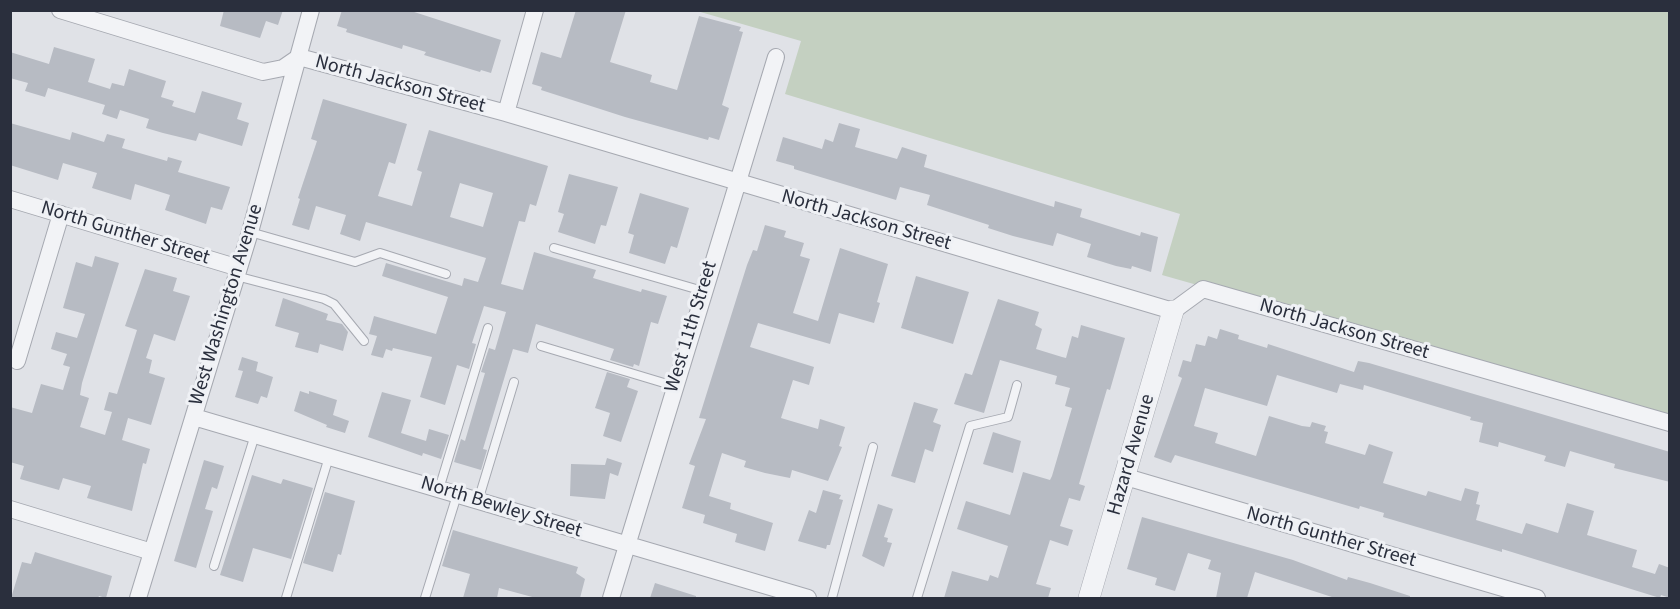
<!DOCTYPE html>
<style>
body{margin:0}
#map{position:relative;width:1680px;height:609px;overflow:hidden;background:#e0e2e7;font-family:"Source Sans 3",sans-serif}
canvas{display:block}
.frame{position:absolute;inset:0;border:12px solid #2a2f3d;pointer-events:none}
</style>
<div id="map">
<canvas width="1680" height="609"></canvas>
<div class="frame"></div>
</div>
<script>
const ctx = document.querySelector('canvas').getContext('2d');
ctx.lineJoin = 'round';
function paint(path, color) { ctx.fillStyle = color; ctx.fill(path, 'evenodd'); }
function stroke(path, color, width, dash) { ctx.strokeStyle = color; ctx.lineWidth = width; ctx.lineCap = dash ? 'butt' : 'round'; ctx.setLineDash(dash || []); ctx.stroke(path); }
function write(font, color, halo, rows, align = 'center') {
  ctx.font = font + ' "Source Sans 3",sans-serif'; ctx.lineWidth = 6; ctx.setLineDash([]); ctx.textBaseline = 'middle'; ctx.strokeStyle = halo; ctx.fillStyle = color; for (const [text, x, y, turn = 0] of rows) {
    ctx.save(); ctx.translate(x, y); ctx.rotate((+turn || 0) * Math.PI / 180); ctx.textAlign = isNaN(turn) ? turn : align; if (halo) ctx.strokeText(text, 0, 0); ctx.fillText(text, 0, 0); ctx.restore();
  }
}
paint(new Path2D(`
 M697,11H1669V419L1162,275L1180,214L785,94L801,41Z`), '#c4d0c1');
paint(new Path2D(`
 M224,10H283L278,25L266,21L260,38L220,26Z
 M342,10H408L501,40L491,73L481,70L480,72L424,55L426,52L403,45L402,49L346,32L347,29L337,26Z
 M576,10H626L610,62L652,75L650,82L677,90L699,16L741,27L739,31L743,32L722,105L729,108L719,140L709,137L708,140L625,117L541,90L542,87L532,84L541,52L561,58Z
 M54,47L95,59L88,82L110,89L112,83L124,86L129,69L166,81L161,97L174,101L172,106L195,113L202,91L242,103L237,119L249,123L242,146L199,133L196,141L163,133L146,128L149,119L120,110L117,119L102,114L105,105L48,88L45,97L25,91L28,83L10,78V52L49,64Z
 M323,99L407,124L395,164L389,162L378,196L412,206L422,172L417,170L429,130L548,166L536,206L530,204L525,222L519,221L501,284L523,290L534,252L596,270L593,278L641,292L642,289L667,296L658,324L651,322L639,366L634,364L633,367L610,360L614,349L536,324L528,353L513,349L483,449L487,450L481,470L454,462L461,439L465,441L485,373L481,372L489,348L495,350L506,312L484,306L472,343L476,344L469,369L457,365L445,405L420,397L432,357L393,348L392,351L386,349L383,358L371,355L377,336L369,334L374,316L436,334L448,297L382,276L386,263L462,286L464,278L478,282L486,258L366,222L360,241L340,234L346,215L316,206L309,230L292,225L300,199L298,198L317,141L311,139ZM460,183L493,193L483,227L450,217Z
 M10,123L70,140L72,132L104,142L107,134L125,139L122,148L167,161L168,157L182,161L178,172L230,187L222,210L211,207L206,224L165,210L170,195L135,184L131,200L92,188L97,173L63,163L58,180L10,165Z
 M839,123L860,129L855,147L897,159L902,147L927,155L924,167L1054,207L1055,201L1082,209L1080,217L1140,236L1141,232L1158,237L1151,272L1132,266L1131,269L1116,266L1087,257L1091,244L1057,233L1053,246L1013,236L988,228L989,225L927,205L930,195L900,187L896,200L794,169V166L776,161L783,137L822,149L825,139L833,142Z
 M569,174L618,187L606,226L601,225L595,244L558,232L564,214L558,212Z
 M640,193L689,208L677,248L671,246L665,264L629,253L634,235L628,233Z
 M765,225L786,231L784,237L804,243L800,256L810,259L793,313L818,321L840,248L888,264L877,302L880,303L874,323L839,313L830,344L758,323L750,347L814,367L809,385L793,380L781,418L818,429L820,419L845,427L839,446L842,447L828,481L792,470L790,478L765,473L744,467L746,461L722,453L709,496L731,503L730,509L773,523L765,551L735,542L737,534L703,523L705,515L682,508L695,466L689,464L706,419L699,418L709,386L747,265L753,250L757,251Z
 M95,256L119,263L82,383L80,395L89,398L80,427L105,435L112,412L104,410L109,392L117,394L137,330L125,326L145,269L177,278L173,291L190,296L175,341L154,334L146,358L152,360L149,373L165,378L151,425L128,418L122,440L150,449L146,464L143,463L132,511L87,498L91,486L63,478L59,490L20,479L24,466L10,462V407L32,413L41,384L63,390L70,367L63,365L67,354L51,349L56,332L77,338L85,314L63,308L76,262L92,267Z
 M916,276L969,292L953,344L901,328Z
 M283,298L328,314L326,320L342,324L348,332L343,351L320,344L318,353L295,347L299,333L275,326Z
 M998,299L1039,312L1035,325L1042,329L1036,349L1062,357L1066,358L1072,336L1078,338L1081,325L1125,338L1110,390L1107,389L1079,484L1085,486L1080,501L1069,498L1061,523L1060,526L1073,530L1068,546L1050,540L1036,584L1051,588L1048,598H944L952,571L988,581L990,575L998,578L1008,546L957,529L966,501L1010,515L1023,472L1050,480L1052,476L1072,408L1065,406L1070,388L1055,384L1057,376L1000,360L984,413L954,404L965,373L972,375Z
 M1220,329L1239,335L1238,339L1267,348L1268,344L1354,372L1358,361L1369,363L1670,452V482L1614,468L1615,464L1570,451L1565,467L1544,461L1546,456L1499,442L1498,447L1479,442L1483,423L1470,420L1471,417L1364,385L1363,390L1340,384L1337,393L1277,375L1267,406L1205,388L1194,426L1218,433L1215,443L1256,456L1269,416L1302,426L1310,427L1312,422L1326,426L1324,431L1328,432L1325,443L1365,455L1369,444L1393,452L1383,483L1426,496L1428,491L1461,501L1465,488L1479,492L1476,504L1480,505L1476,520L1522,534L1526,523L1558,533L1567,503L1594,511L1587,535L1637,550L1632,567L1655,574L1659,564L1670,568V598L1661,595L1660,598L1502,549V552L1383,517L1384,513L1360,506L1359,509L1175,455L1171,463L1154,457L1182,378L1178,376L1183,360L1191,362L1196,344L1205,346L1208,336L1217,339Z
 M242,357L258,362L256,371L273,377L267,398L261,396L258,404L235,397L243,371L238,370Z
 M607,372L630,379L627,387L638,391L621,442L603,436L610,413L595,408Z
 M300,391L309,394V391L337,400L333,415L349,421L345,433L326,427L327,425L294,411Z
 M382,392L411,400L401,433L426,441L429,429L449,435L441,459L423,453L422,456L368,437Z
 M914,402L938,409L933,422L941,425L933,452L925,449L915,483L891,476Z
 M993,432L1021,441L1013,473L983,464Z
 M607,458L622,463L618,476L610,473L605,499L570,496L571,464L605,465Z
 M204,460L224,466L217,489L212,487L205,509L213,511L196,568L174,561Z
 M252,475L281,484L283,479L313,488L291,559L253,548L243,582L220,575Z
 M823,490L841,495L839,499L843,500L830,545H827L826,549L798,541L809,510L816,513Z
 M325,492L355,501L341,555L338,554L333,572L303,563Z
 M878,504L893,509L884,537L888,538L887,542L892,543L884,567L862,556Z
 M1142,517L1293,560L1347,580L1348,577L1370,583L1410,596V598H1335L1255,572L1247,598H1216L1221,573L1208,569L1211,560L1188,553L1175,591L1155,585L1157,578L1127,569Z
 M453,530L578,567L576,573L585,579L580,598H536L499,588L497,598H463L470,574L442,566Z
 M35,552L112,576L106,598L99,596L98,598H11L22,562L31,564Z
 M655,583L696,596V598H650Z`), '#b7bbc3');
const service = new Path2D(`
 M250,232L355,262L380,253L446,274
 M554,248L703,291
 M236,276L324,299L334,304L364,341
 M541,346L674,386
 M439,489L488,328
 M478,501L514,382
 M214,566L255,435
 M286,598L329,457
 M425,598L457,495
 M832,598L873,447
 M917,598L970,426L1008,417L1017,385`);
const minor = new Path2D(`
 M60,10L263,72L283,68L299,57L506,113L1173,311L1203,289L1670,423
 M506,113L535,10
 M10,199L239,268
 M17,361L61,214
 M194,417L808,598
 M1126,477L1537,598
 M10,509L152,552
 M138,598L250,232L311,10
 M611,598L776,57`);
const tertiary = new Path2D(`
 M1089,598L1173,311`);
stroke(service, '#a6a9b1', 10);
stroke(minor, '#a6a9b1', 18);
stroke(tertiary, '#a6a9b1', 22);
stroke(service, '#f2f3f6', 8);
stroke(minor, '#f2f3f6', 16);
stroke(tertiary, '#f2f3f6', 21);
write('20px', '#2a2f3d', '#eff1f5', [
 ["North Jackson Street",400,85,15],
 ["North Jackson Street",866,221,16],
 ["North Gunther Street",125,234,17],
 ["West Washington Avenue",227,305,-73],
 ["West 11th Street",692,327,-73],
 ["North Jackson Street",1344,330,16],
 ["Hazard Avenue",1132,455,-74],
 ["North Bewley Street",501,508,17],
 ["North Gunther Street",1331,538,16]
]);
</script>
